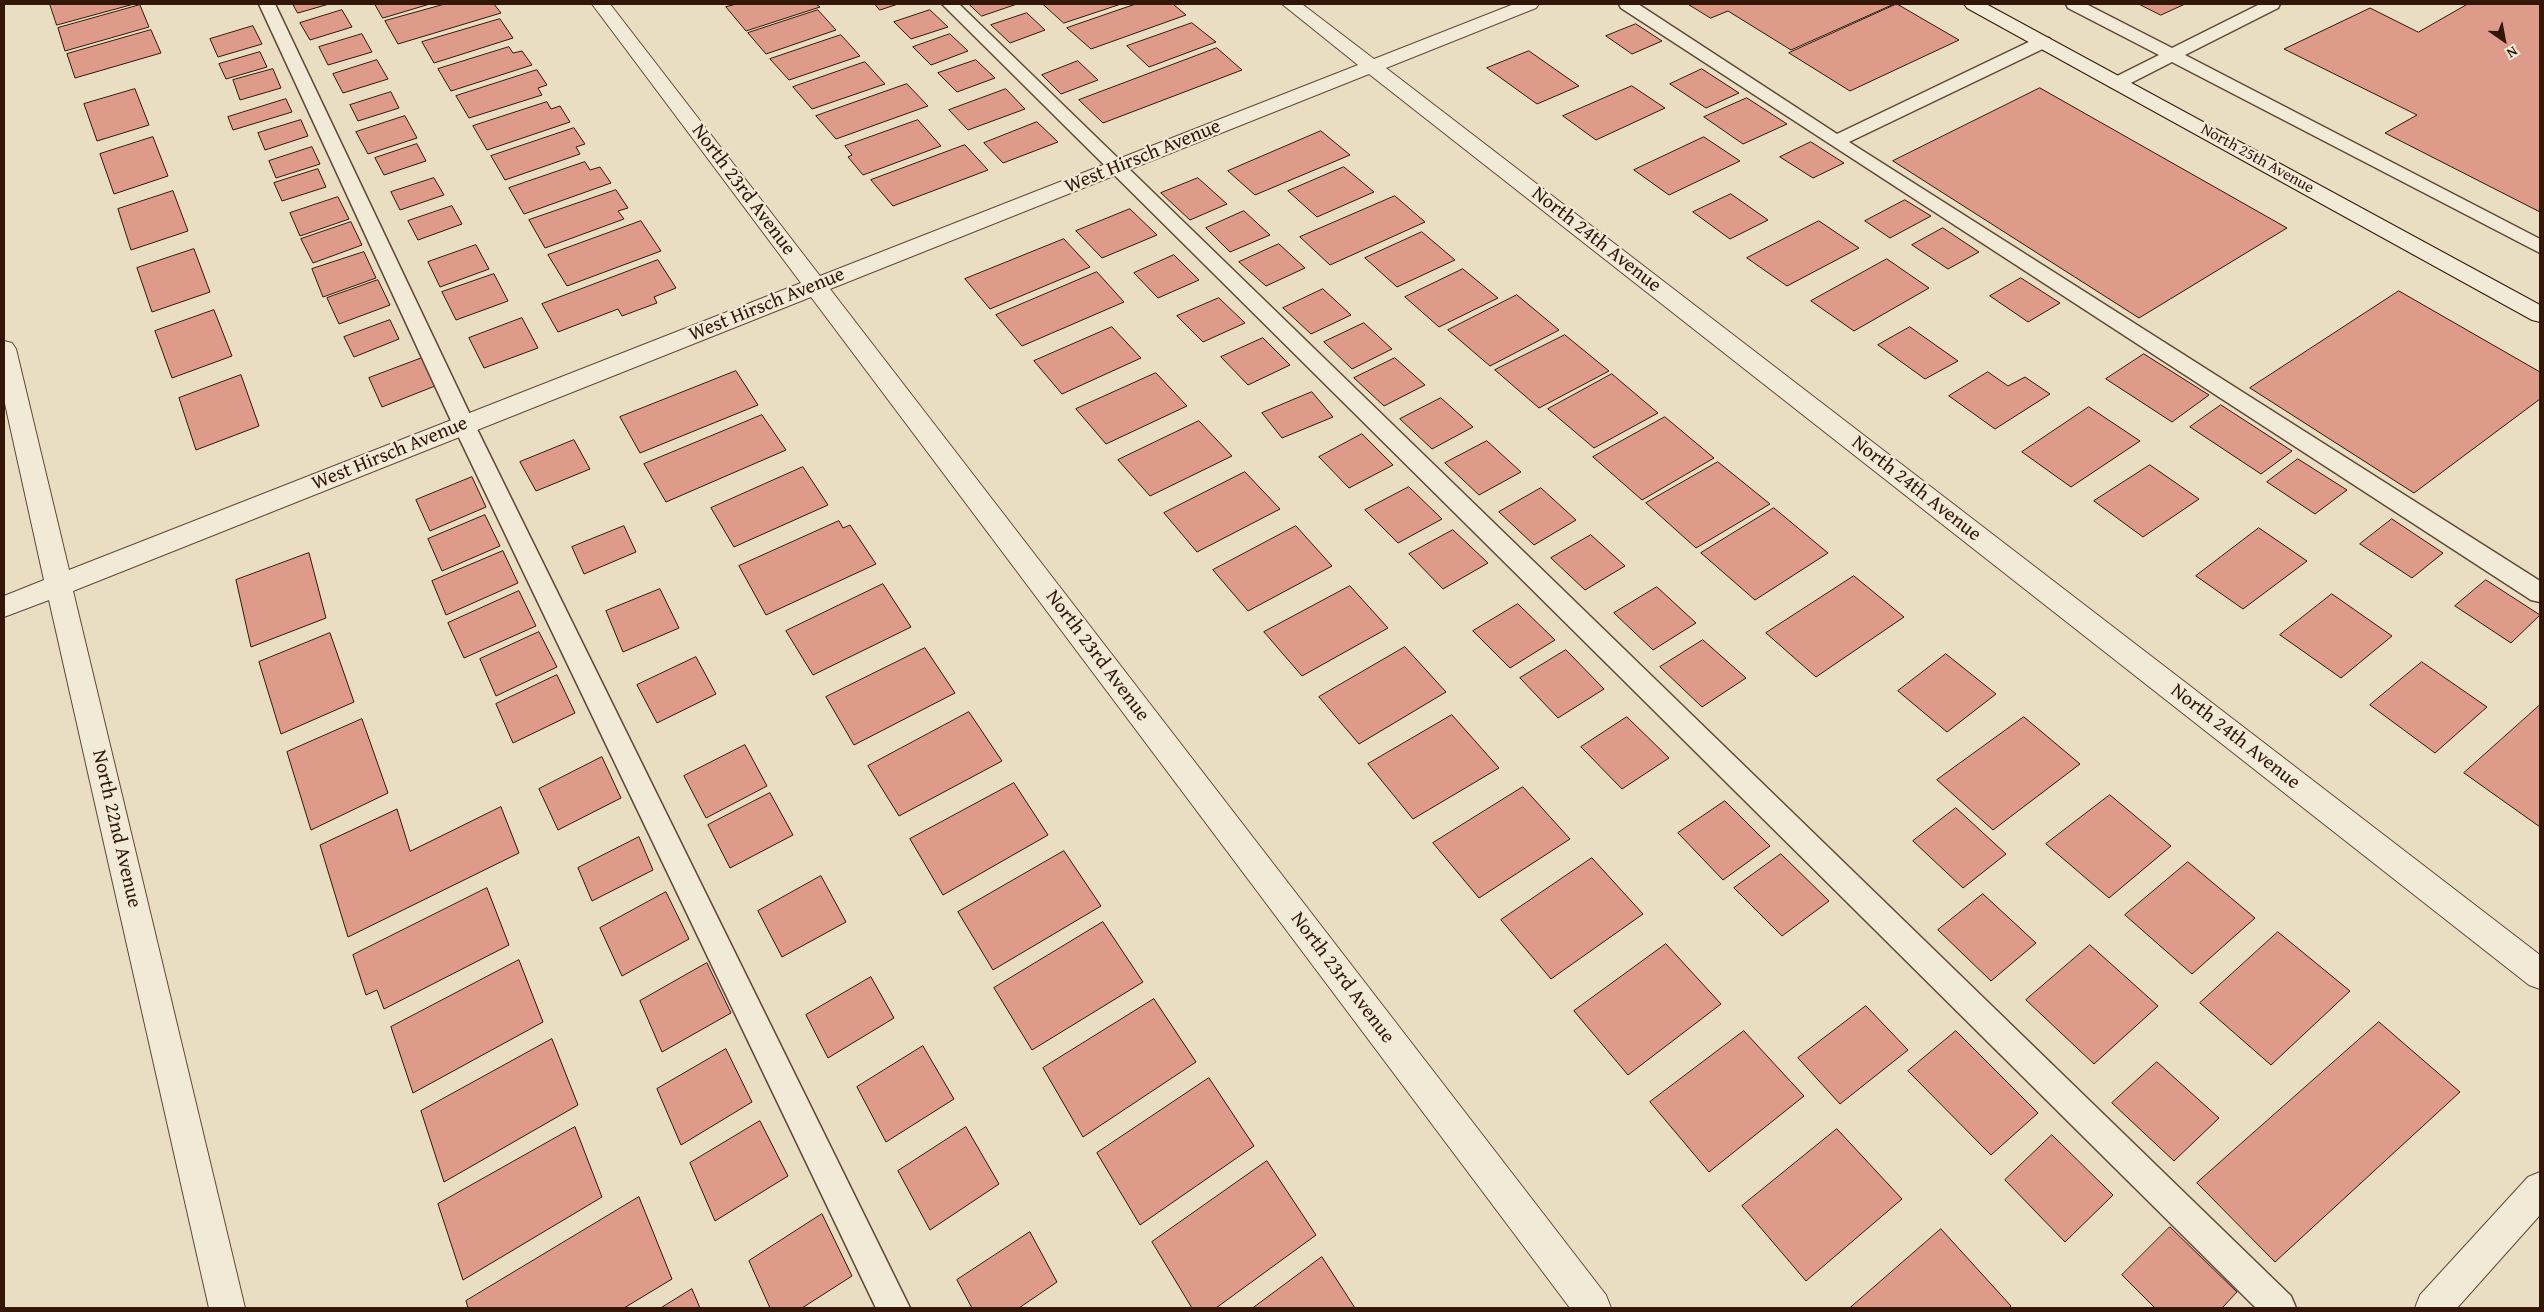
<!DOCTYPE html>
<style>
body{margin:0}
#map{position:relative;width:2544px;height:1312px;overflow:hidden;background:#e9dec2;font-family:"Gentium Book Plus",serif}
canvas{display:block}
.frame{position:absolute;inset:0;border:5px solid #321607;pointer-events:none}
.north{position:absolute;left:2479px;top:15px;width:50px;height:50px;-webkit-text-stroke:4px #f1ead7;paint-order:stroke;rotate:147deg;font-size:14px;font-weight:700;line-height:20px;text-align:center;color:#321607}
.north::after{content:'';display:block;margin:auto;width:18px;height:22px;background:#321607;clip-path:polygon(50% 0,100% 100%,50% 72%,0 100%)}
</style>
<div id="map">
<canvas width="2544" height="1312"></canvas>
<div class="frame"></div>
<div class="north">N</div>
</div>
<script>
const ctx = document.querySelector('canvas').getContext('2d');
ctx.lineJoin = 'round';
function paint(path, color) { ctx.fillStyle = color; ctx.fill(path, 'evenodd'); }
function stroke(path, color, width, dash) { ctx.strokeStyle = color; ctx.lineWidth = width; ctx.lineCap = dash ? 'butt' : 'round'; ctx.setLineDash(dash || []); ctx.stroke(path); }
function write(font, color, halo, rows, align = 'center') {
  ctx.font = font + ' "Gentium Book Plus",serif'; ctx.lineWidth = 4.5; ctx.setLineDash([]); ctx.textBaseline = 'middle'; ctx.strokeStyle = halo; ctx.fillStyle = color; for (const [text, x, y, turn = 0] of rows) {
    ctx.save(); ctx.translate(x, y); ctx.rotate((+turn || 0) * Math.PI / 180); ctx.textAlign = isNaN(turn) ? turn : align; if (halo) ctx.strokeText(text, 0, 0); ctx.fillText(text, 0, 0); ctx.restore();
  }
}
const building = new Path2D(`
 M50,4H134L57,25Z
 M293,4H329L298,13Z
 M375,4H430L383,18Z
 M445,4H494L501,13L398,44L385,21Z
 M737,4H816L820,7L746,31L726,7Z
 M875,4H898L880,10Z
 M969,4H1017L982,16Z
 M1043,4H1121L1064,23Z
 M1136,4H1173L1186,15L1091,49L1067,28Z
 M1688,4H1894L1791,50L1728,11L1711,18Z
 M1897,4L1959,40L1850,91L1789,53Z
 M2139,4H2185L2161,15Z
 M2468,4H2540V212L2385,133L2417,115L2284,49L2370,8L2418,32Z
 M140,5L149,27L65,51L58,28Z
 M342,10L352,27L310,40L300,23Z
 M818,10L836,30L766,54L748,33Z
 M930,10L948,27L911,39L894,22Z
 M1027,13L1045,30L1010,43L991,25Z
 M500,19L513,38L434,63L422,42Z
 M1192,23L1216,42L1149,67L1127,46Z
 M1636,24L1662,41L1632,54L1606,36Z
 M253,26L262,44L218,57L210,39Z
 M151,30L161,53L75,78L67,54Z
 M362,34L372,52L328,65L319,47Z
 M950,34L968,51L931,65L913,47Z
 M841,35L860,56L789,80L770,59Z
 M509,47L513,53L522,51L532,65L451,91L438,69Z
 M1217,48L1242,70L1103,123L1079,100Z
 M1529,51L1579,86L1537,104L1487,68Z
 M260,52L267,67L226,79L219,64Z
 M377,60L388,79L343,93L333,74Z
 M976,60L995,78L957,92L938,73Z
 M1078,61L1098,80L1061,94L1042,75Z
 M865,62L885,84L812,109L793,87Z
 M273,69L281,88L240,100L233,80Z
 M1702,69L1739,93L1706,108L1670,84Z
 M537,70L547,85L538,88L542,95L469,118L456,96Z
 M907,84L928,106L836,139L816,116Z
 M1632,86L1665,108L1596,140L1563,116Z
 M2040,88L2287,228L2139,318L1893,161Z
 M135,89L149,125L97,141L84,104Z
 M1006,89L1025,109L968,130L949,110Z
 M391,92L399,108L358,121L350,105Z
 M1747,98L1787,124L1743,144L1704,117Z
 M286,99L292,112L233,130L228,117Z
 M547,102L551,109L560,106L570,122L487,150L473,126Z
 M405,116L417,138L368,154L356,132Z
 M301,120L308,136L265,150L258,133Z
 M918,120L941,146L863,175L848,157L852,155L845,146Z
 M1037,122L1058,142L1003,163L984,143Z
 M574,128L585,144L576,147L580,154L505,180L491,156Z
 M1321,131L1350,155L1255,195L1228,171Z
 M153,137L168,176L114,194L100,154Z
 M1704,137L1740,161L1669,195L1634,170Z
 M1811,142L1844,163L1813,178L1780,157Z
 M417,144L426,161L384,175L375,158Z
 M965,145L988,170L893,206L871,180Z
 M312,147L320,164L276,178L269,161Z
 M585,162L590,170L600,167L611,183L524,214L509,188Z
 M1344,167L1374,192L1317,217L1288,191Z
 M318,169L326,187L282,201L274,183Z
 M434,178L444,195L400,210L391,192Z
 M1198,178L1227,204L1190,220L1161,193Z
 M616,190L628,208L618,211L624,219L545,248L529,220Z
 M173,191L188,231L131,250L118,209Z
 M1731,194L1768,220L1730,239L1693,212Z
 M1395,196L1425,222L1330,265L1300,237Z
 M338,197L349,219L300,236L290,213Z
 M1905,200L1931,216L1890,238L1865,221Z
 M452,206L462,224L418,240L408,221Z
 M1130,209L1157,235L1102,258L1076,231Z
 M1244,211L1270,235L1230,252L1206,228Z
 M641,221L661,251L567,286L548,255Z
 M1819,221L1859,248L1787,286L1747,258Z
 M351,222L362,245L313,263L301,239Z
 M1943,228L1979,252L1948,269L1912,245Z
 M1422,232L1455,260L1397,287L1365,258Z
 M1064,239L1090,267L990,309L965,279Z
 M1279,244L1305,268L1266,286L1239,262Z
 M476,245L489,269L440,287L428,262Z
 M194,249L210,292L152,312L137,268Z
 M364,252L376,278L323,297L312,269Z
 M1174,255L1199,280L1158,298L1134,273Z
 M1887,259L1929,288L1854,331L1811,301Z
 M658,260L676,288L654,297L657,303L622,316L618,309L558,332L542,304Z
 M1463,269L1498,298L1439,327L1405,297Z
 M1097,272L1124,302L1022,346L996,315Z
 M494,274L508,301L456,320L442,292Z
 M2021,278L2060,303L2028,322L1990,296Z
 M378,280L390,305L339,324L327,298Z
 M1323,289L1351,315L1311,334L1283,308Z
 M2399,291L2540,372V399L2414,493L2250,388Z
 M1517,295L1559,330L1490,366L1448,330Z
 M1219,298L1245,323L1203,342L1177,316Z
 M214,310L232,356L172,378L155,331Z
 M522,318L538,348L484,368L469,338Z
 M390,320L399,339L354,357L344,337Z
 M1364,323L1392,349L1352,369L1324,342Z
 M1112,327L1141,358L1062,394L1034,361Z
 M1910,327L1958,361L1925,379L1878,345Z
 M1565,335L1609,371L1539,408L1495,370Z
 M1263,338L1290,365L1248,385L1221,357Z
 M2144,354L2209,395L2172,422L2106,379Z
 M422,358L435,386L382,407L369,378Z
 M1395,358L1425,385L1384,406L1354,378Z
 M736,371L758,405L640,453L620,417Z
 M1988,372L2008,386L2025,377L2050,394L1995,429L1949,396Z
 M1156,373L1187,406L1106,444L1076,409Z
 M1612,374L1658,413L1594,448L1548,409Z
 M241,375L259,426L196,450L179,398Z
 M1312,392L1333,417L1282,438L1262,413Z
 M1441,398L1473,427L1432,449L1400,419Z
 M2221,405L2292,451L2261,474L2190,427Z
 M2089,407L2140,441L2071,487L2022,452Z
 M762,415L786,450L666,502L644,464Z
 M1665,417L1714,458L1642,500L1593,457Z
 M1199,421L1232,456L1150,496L1118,460Z
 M1362,434L1393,465L1349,488L1319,457Z
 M574,440L590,469L536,491L520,462Z
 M1487,441L1521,472L1479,495L1445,463Z
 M2298,459L2347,490L2315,514L2267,482Z
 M1718,462L1770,504L1696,548L1646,503Z
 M2150,465L2199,499L2143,537L2094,501Z
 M803,467L828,505L734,547L711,508Z
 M1245,472L1280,509L1197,552L1164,513Z
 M472,477L486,507L430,531L416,500Z
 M1409,487L1442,519L1398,543L1365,510Z
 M1541,488L1576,520L1534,545L1499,512Z
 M1774,508L1828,553L1755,600L1701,553Z
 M485,515L500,546L442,571L428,539Z
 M2392,519L2443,553L2412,578L2360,544Z
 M839,521L843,528L850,525L876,564L766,615L739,566Z
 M624,526L636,552L584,574L572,547Z
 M1296,526L1332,566L1248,611L1213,570Z
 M2259,528L2307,561L2243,609L2196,576Z
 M1453,530L1488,563L1443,589L1409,554Z
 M1591,535L1625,566L1585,590L1551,558Z
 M503,551L518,583L446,615L432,581Z
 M309,553L326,618L251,647L236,580Z
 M1854,576L1904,617L1816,677L1766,633Z
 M2486,580L2540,615L2511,643L2455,606Z
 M883,584L911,627L813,675L786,631Z
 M1350,586L1388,628L1302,676L1264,632Z
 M1657,587L1696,623L1653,650L1614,613Z
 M660,589L679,628L623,652L606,611Z
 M519,591L536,626L464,658L448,623Z
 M2332,594L2392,636L2341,678L2280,635Z
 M1518,604L1555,640L1510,668L1473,631Z
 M539,632L557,667L496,696L480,659Z
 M330,633L354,702L281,734L259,662Z
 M1703,640L1746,678L1702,707L1660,667Z
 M1405,647L1446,692L1359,744L1319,697Z
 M925,648L955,693L854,745L826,697Z
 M1566,650L1604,689L1558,718L1520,678Z
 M1946,654L1996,694L1947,732L1898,691Z
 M696,657L716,694L657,723L637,685Z
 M2422,662L2487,707L2435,753L2370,705Z
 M557,675L575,713L513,743L496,704Z
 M2540,705V827L2464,773Z
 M969,712L1002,761L899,816L868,766Z
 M1452,715L1499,768L1413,819L1368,764Z
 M1627,717L1669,758L1622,789L1581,747Z
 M2024,717L2080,764L1993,830L1937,780Z
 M362,719L388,793L311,830L287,752Z
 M745,745L767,786L706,818L684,776Z
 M602,757L621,798L558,830L539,789Z
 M1014,783L1048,835L943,895L910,839Z
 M1523,787L1570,839L1479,898L1433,843Z
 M770,793L793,835L730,868L708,825Z
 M2110,795L2171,846L2109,898L2046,844Z
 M1725,801L1770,846L1723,880L1678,833Z
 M501,807L519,853L348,937L320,845L397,809L410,851Z
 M1956,808L2006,854L1963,888L1913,841Z
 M639,837L653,870L592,901L578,868Z
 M1064,851L1101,906L993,970L958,912Z
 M1781,854L1829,901L1782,936L1734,888Z
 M1592,858L1643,914L1551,979L1501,920Z
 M2188,862L2255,918L2192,974L2125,915Z
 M821,876L846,922L782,957L758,911Z
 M487,888L509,945L384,1009L377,990L366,995L353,955Z
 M666,892L689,939L622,976L600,928Z
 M1983,894L2036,943L1991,981L1938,930Z
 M1103,922L1143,982L1032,1050L994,988Z
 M2278,932L2350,991L2271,1065L2200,1003Z
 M1666,944L1721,1004L1628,1075L1574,1011Z
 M2090,945L2158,1006L2094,1064L2026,1000Z
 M519,960L543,1022L413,1093L391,1027Z
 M707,963L731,1013L662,1052L640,1001Z
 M871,977L894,1018L828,1058L806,1015Z
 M1154,999L1196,1062L1083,1137L1043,1068Z
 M1866,1006L1908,1050L1840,1104L1798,1058Z
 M2379,1022L2460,1092L2275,1262L2197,1183Z
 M1744,1031L1804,1096L1709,1172L1650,1102Z
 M1956,1031L2038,1113L1991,1155L1908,1071Z
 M552,1039L578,1105L444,1182L421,1111Z
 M923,1046L954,1099L886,1142L857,1087Z
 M726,1049L752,1102L681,1145L657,1089Z
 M2157,1062L2219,1118L2174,1161L2112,1103Z
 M1209,1078L1254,1146L1140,1225L1097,1153Z
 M760,1121L788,1176L715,1221L690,1163Z
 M575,1127L602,1197L463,1280L438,1204Z
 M966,1127L999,1184L930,1230L898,1171Z
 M1837,1129L1902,1199L1806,1281L1742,1206Z
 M2052,1135L2113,1195L2065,1242L2005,1180Z
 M1267,1161L1316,1235L1216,1308H1192L1152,1242Z
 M639,1197L672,1279L624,1308H468L466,1301Z
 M822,1214L852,1276L802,1308H770L749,1261Z
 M2170,1227L2237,1292L2222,1308H2155L2122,1275Z
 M1941,1229L2011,1306L2009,1308H1850Z
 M1030,1232L1057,1282L1019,1308H972L957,1280Z
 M1322,1257L1355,1308H1253Z
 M692,1289L700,1308H661Z`);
paint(building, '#df9b8a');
stroke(building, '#321607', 1);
const service = new Path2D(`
 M259,4H275L475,425L910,1308H876L453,425Z
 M942,4H959L2291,1296L2296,1308H2256Z
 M1619,4H1638L1837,134L2037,38H2049L2052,42L2049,46L1849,142L2540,581V602L2531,600L1621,8Z
 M2066,4H2086L2172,48L2260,4H2280L2278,8L2185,55L2540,239V253L2172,62L2123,87H2111L2108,83L2111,79L2159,55L2068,8Z`);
const minor = new Path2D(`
 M592,4H610L820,276L1358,65L1282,4H1302L1374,59L1514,4H1539L1536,8L1386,68L2540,955V989L2529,985L1369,74L830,289L1606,1295L1611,1308H1570L811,297L73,591L245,1308H209L49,600L4,617V596L44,580L4,399V341L12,343L16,349L69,570L801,283Z
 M2540,1172V1215L2457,1308H2415L2420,1295L2528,1177Z`);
const secondary = new Path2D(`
 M1964,4H1986L2540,305V322L2532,320L1967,8Z`);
stroke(service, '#604836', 3);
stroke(minor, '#604836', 2);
stroke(secondary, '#321607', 2);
paint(service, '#f1ead7');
paint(minor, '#f1ead7');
paint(secondary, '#f1ead7');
write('16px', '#321607', '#f1ead7', [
 ["North 25th Avenue",2257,159,29]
]);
write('20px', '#321607', '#f1ead7', [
 ["West Hirsch Avenue",1143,157,-22],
 ["North 23rd Avenue",743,190,53],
 ["North 24th Avenue",1596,240,38],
 ["West Hirsch Avenue",767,305,-22],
 ["West Hirsch Avenue",390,454,-22],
 ["North 24th Avenue",1916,489,38],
 ["North 23rd Avenue",1097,656,53],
 ["North 24th Avenue",2235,737,38],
 ["North 22nd Avenue",116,829,77],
 ["North 23rd Avenue",1342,978,53]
]);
</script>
